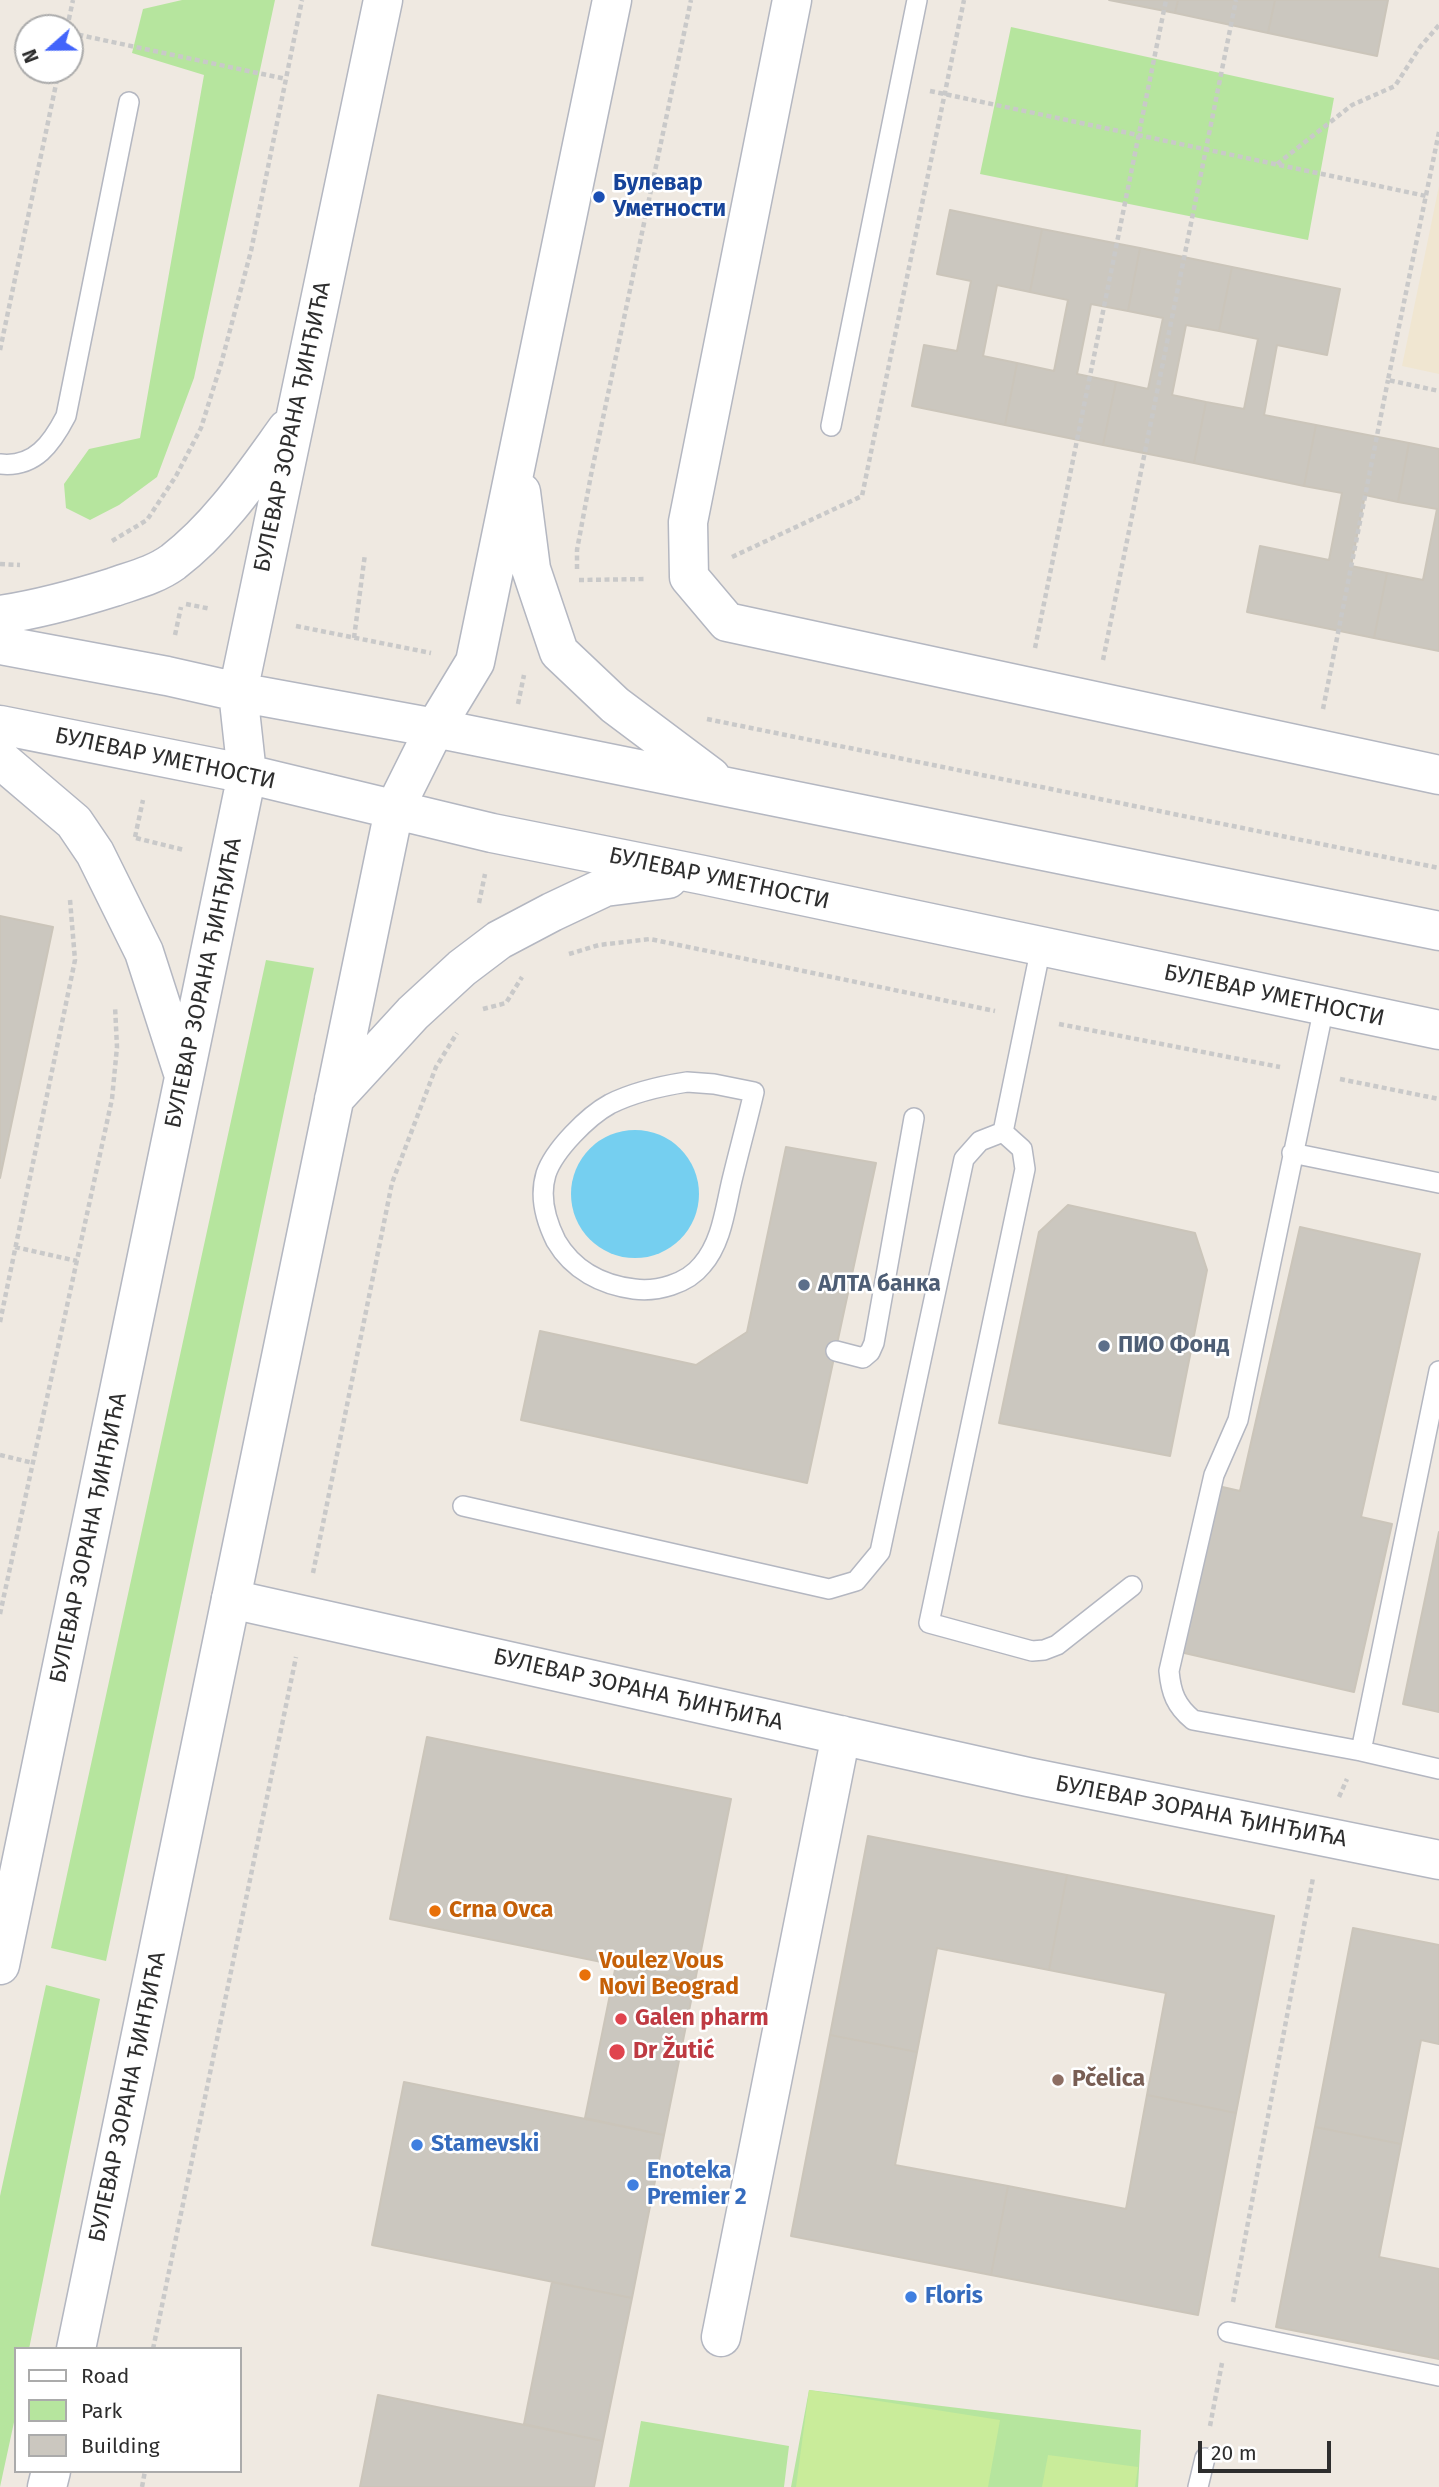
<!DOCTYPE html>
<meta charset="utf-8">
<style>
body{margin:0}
#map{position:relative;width:1439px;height:2487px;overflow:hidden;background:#efe9e1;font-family:"Fira Sans",sans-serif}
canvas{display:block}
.legend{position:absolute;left:14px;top:2347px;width:228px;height:126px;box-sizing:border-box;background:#fff;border:2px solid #ababab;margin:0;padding:9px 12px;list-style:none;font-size:21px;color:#2e2e2e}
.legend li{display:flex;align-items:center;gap:14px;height:35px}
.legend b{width:35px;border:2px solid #ababab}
.north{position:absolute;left:14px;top:14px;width:70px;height:70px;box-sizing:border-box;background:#fff;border:2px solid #ababab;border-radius:50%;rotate:249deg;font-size:19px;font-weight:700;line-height:28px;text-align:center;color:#2e2e2e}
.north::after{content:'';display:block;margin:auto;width:24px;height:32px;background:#4264fb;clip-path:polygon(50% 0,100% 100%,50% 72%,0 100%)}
.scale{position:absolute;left:1198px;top:2441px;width:133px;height:32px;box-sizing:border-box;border:4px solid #2e2e2e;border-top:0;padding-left:9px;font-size:21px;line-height:24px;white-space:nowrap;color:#2e2e2e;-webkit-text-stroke:5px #fff;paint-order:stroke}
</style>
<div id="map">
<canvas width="1439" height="2487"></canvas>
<ul class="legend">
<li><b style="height:9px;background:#fff"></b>Road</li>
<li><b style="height:19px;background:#b6e59e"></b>Park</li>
<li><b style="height:19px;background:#cbc7bf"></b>Building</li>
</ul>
<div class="north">N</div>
<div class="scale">20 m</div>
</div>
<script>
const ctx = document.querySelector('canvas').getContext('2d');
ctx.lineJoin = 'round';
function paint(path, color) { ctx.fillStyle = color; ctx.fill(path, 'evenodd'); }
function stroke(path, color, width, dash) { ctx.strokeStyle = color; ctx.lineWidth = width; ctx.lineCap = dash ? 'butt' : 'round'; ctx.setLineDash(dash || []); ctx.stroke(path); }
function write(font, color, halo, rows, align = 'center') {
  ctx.font = font + ' "Fira Sans",sans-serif'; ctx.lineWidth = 5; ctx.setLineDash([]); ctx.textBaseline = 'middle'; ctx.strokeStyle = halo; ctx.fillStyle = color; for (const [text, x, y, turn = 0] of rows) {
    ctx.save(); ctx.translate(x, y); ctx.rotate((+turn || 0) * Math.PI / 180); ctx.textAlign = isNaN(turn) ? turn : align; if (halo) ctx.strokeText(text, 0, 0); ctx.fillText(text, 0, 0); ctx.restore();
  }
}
paint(new Path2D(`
 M1439,186V374L1402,366Z`), '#f0e6d1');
paint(new Path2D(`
 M182,0H275L194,378L157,477L119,505L90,520L66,508L64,484L89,449L140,438L204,75L132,53L143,9Z
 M1011,27L1334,98L1308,240L980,174Z
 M266,960L314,968L106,1961L51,1948Z
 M46,1985L100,1999L29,2349H16V2413L0,2487V2196Z
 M809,2390L1141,2430L1138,2487H791Z
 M641,2421L789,2446L784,2487H629Z`), '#b6e59e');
paint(new Path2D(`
 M809,2390L1000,2420L988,2487H796Z
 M1048,2455L1138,2467L1135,2487H1042Z`), '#c9ec9a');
paint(new Path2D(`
 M571 1194a64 64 0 1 1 128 0a64 64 0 1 1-128 0Z`), '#75cff0');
const building = new Path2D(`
 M1109,0H1178L1175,13Z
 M1178,0H1275L1268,33L1175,13Z
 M1275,0H1388L1377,56L1268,33Z
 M950,210L1042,229L1030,292L997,285L983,356L1017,363L1005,425L912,406L924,345L957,351L971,281L937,274Z
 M1042,229L1140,248L1128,311L1091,304L1077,374L1116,382L1103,445L1005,425L1017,363L1054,371L1068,300L1030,292Z
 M1140,248L1232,267L1219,331L1186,325L1172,395L1206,402L1194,463L1103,445L1116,382L1148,389L1163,318L1128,311Z
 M1232,267L1340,289L1327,355L1277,345L1264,415L1316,425L1304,486L1194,463L1206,402L1244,409L1258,339L1219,331Z
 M1316,425L1409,443L1398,502L1365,495L1351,566L1387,573L1374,638L1247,612L1260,546L1329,560L1342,493L1304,486Z
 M1409,443L1439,449V651L1374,638L1387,573L1423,580L1437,509L1398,502Z
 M0,916L53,927L0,1178Z
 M786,1147L876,1163L807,1483L521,1420L540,1331L696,1365L747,1332Z
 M1068,1205L1195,1233L1207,1270L1170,1456L999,1423L1039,1232Z
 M1300,1227L1420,1254L1361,1517L1392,1524L1354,1692L1180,1652L1218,1486L1240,1491Z
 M1439,1532V1712L1403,1704Z
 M427,1737L731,1799L695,1981L390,1919Z
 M868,1836L1067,1875L1049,1970L937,1948L917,2052L830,2035Z
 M1067,1875L1274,1916L1236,2113L1147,2095L1166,1993L1049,1970Z
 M1353,1928L1439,1945V2044L1421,2040L1401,2144L1315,2127Z
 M616,1965L695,1981L664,2135L585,2118Z
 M830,2035L917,2052L895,2165L1008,2186L991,2275L791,2236Z
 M404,2082L664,2135L632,2298L372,2245Z
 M1147,2095L1236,2113L1198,2315L991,2275L1008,2186L1126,2209Z
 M1315,2127L1401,2144L1379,2257L1439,2269V2359L1276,2327Z
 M552,2282L632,2298L603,2441L524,2424Z
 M378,2395L603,2441L594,2487H360Z`);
paint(building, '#cbc7bf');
stroke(building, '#cbc5ba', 2);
const lane = new Path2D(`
 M831,426L917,0
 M0,464C35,468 52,443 66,416L129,102
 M1324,1007L1238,1420L1214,1475L1169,1671C1171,1693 1176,1706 1193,1720L1361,1751L1439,1769
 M687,1082L714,1084L754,1092C747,1122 739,1151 732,1180C725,1209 722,1242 702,1265C687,1284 657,1292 634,1289C602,1285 573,1270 556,1241C546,1221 539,1197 546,1174C554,1150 588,1116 610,1104C634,1092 661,1086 687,1082Z
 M1003,1132L1022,1149L1025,1169L929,1623L1032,1651L1044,1650L1057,1645L1132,1586
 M1292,1153L1439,1183
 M836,1351L863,1358L870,1352L874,1343L914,1118
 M463,1506L829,1589L856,1581L880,1552L964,1159L980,1141L1003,1132L1041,947
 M1361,1751L1439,1371
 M1228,2332L1439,2376
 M1198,2487L1205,2458`);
const street = new Path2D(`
 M792,0L688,522L689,577L727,622L1439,775
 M231,1599L1028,1777L1439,1860
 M721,2337L841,1735`);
const secondary = new Path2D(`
 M521,492L531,569L559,652L615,705L711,777
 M0,615C39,609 76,599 114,587C134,580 155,575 173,562C219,527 253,476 287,429
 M0,645L167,676L238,692L435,728L1439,931
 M0,725L247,774L492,833L703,875L1439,1030
 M0,759L74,822L95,853L144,952L184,1076
 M334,1099L413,1013L462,968L499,940L552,912L605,887L668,879
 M0,1965L247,774L238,692L383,0
 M76,2349L394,810L435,728L475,662L612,0
 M47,2487L51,2471`);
stroke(lane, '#b4b7c1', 22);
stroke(street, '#b4b7c1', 41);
stroke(secondary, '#b4b7c1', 41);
stroke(new Path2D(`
 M67,28L73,0
 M70,33L286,79
 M930,91L1426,196
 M1439,132L1388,380L1439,391
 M1277,164L1352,105L1395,86L1420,47L1439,25
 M0,350L59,70
 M112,541L147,520L176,476L201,428L221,364L251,251L302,0
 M732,557L862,496L964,0
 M0,564L20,565
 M577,569V550L591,475L691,0
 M579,580L647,579
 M186,604L211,609
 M296,626L431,653
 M175,635L181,607
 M354,638L365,554
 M1035,648L1166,0
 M1103,660L1236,0
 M518,704L524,675
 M1323,709L1388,380
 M707,719L1439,868
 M135,837L143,800
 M136,838L184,850
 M479,903L485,874
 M569,954L599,945L650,939L995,1011
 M483,1009L506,1003L522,977
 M1059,1024L1280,1067
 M1340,1079L1439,1099
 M15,1247L77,1261
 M0,1322L75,960L70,900
 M0,1455L33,1463
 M313,1573L392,1183L436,1067L457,1033
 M0,1614L112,1099L117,1047L115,1006
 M1339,1797L1347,1779
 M1233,2302L1313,1878
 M153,2349L296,1657
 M1210,2426L1222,2363
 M142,2487L145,2471`), '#c9c9c9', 4.5, [5, 3.5]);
stroke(lane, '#fff', 19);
stroke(street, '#fff', 38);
stroke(secondary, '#fff', 38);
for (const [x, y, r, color] of [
 [599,197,7,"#1a4fb4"],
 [804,1285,7,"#5c6f8a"],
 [1104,1346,7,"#5c6f8a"],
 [435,1911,7,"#e8710a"],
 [585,1975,7,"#e8710a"],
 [621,2019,7,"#e0444e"],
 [617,2052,9,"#e0444e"],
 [1058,2080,7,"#8d6e63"],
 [417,2145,7,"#3f7fe0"],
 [633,2185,7,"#3f7fe0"],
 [911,2297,7,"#3f7fe0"]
]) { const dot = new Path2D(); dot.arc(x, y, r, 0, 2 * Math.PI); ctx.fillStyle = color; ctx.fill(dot); stroke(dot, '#fff', 2.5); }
write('bold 23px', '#164399', '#fff', [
 ["Булевар",613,184],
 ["Уметности",613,210]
], 'left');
write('23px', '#2e2e2e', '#fff', [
 ["БУЛЕВАР ЗОРАНА ЂИНЂИЋА",293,427,-78],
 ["БУЛЕВАР УМЕТНОСТИ",165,759,12],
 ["БУЛЕВАР УМЕТНОСТИ",719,879,12],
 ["БУЛЕВАР ЗОРАНА ЂИНЂИЋА",204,983,-78],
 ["БУЛЕВАР УМЕТНОСТИ",1274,996,12],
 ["БУЛЕВАР ЗОРАНА ЂИНЂИЋА",89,1538,-78],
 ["БУЛЕВАР ЗОРАНА ЂИНЂИЋА",638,1690,13],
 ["БУЛЕВАР ЗОРАНА ЂИНЂИЋА",1201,1812,11],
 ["БУЛЕВАР ЗОРАНА ЂИНЂИЋА",128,2097,-78]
]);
write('bold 23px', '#4e5e75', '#fff', [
 ["АЛТА банка",818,1285],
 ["ПИО Фонд",1118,1346]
], 'left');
write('bold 23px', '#c56008', '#fff', [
 ["Crna Ovca",449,1911],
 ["Voulez Vous",599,1962],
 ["Novi Beograd",599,1988]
], 'left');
write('bold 23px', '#be3a42', '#fff', [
 ["Galen pharm",635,2019],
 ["Dr Žutić",633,2052]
], 'left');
write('bold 23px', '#785e54', '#fff', [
 ["Pčelica",1072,2080]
], 'left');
write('bold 23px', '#366cbe', '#fff', [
 ["Stamevski",431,2145],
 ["Enoteka",647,2172],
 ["Premier 2",647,2198],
 ["Floris",925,2297]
], 'left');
</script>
